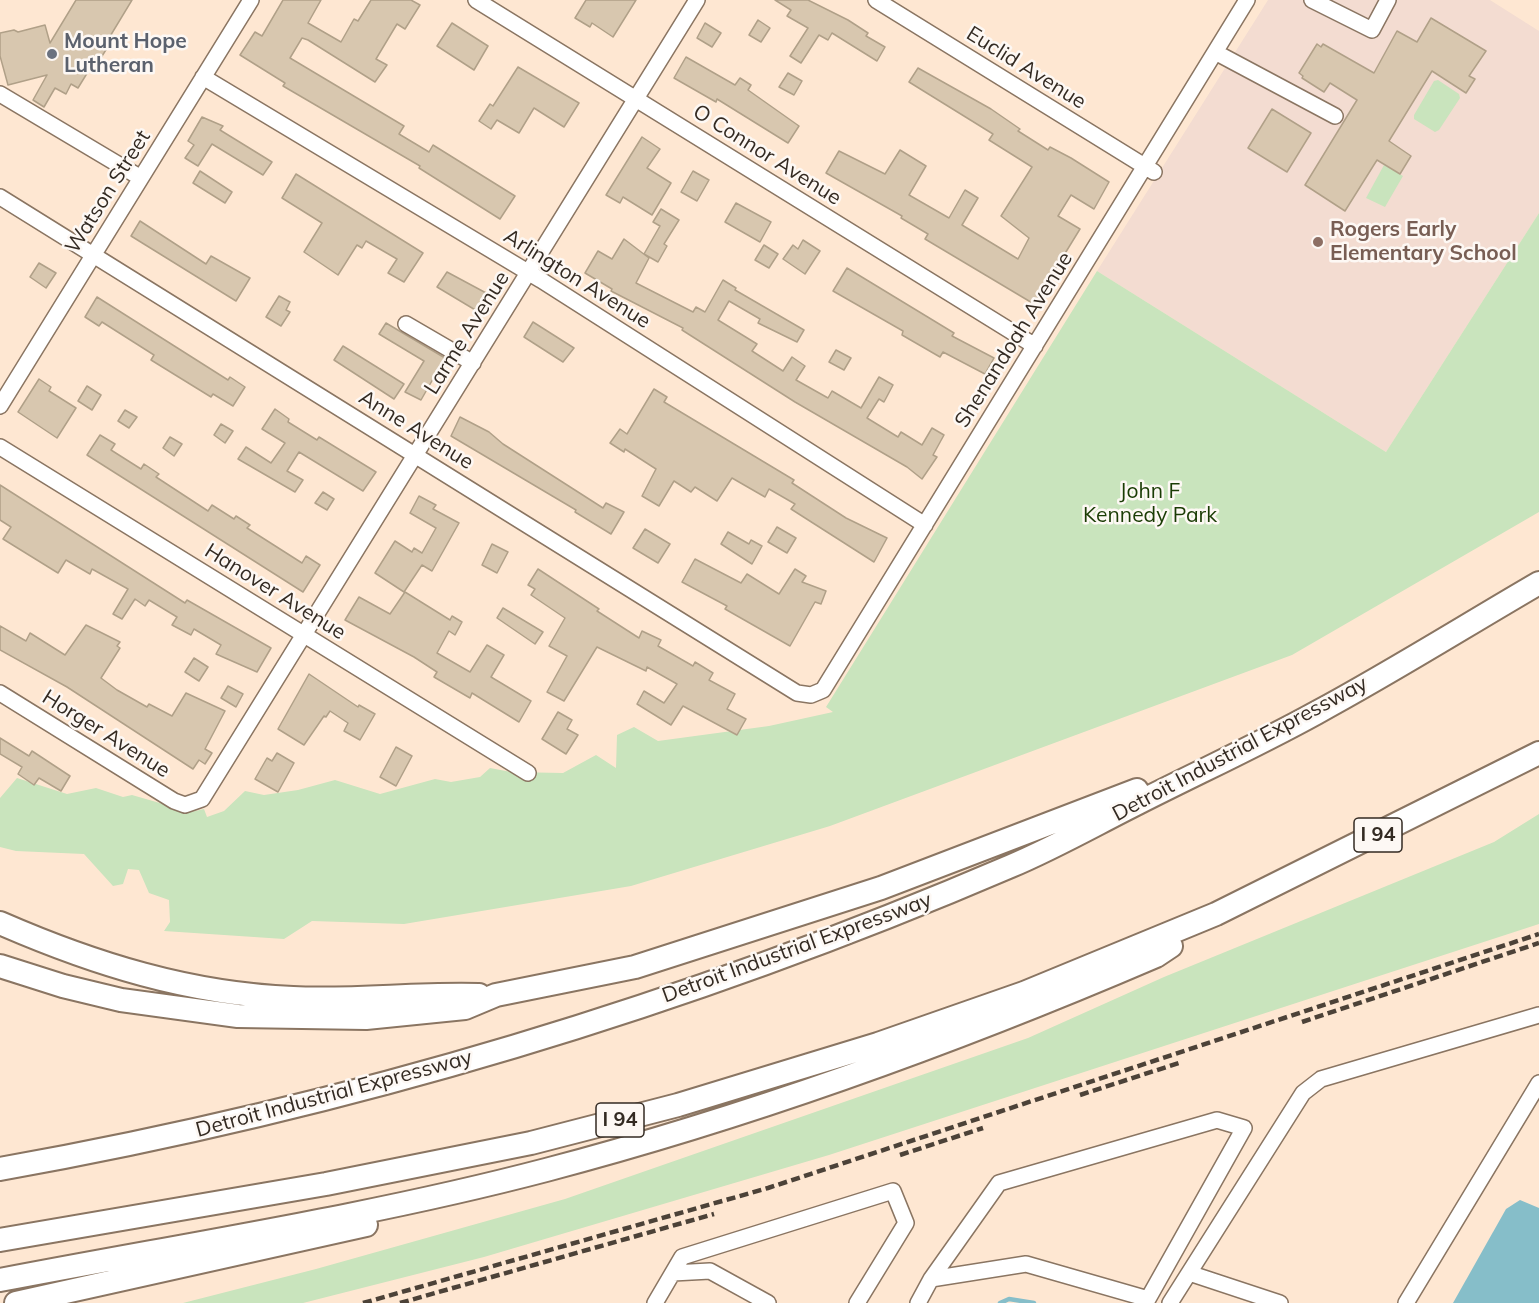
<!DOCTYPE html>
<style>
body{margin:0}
canvas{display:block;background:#fee7d2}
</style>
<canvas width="1539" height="1303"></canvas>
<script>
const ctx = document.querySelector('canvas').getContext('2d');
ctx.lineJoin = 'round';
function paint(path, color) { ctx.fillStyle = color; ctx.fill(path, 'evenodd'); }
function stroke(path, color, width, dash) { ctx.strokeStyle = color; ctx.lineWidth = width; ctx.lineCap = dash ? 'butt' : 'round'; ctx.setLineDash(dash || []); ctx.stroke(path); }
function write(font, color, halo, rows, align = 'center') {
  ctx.font = font + ' Mulish,sans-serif'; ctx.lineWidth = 5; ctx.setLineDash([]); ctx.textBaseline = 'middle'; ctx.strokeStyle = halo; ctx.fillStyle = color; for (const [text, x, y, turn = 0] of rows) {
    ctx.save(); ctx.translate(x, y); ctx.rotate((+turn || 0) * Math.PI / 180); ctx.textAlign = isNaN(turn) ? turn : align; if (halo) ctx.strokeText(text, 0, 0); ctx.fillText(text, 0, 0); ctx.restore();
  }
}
paint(new Path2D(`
 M1268,0H1490L1539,31V213L1386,452L1097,271Z`), '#f3dcd1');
paint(new Path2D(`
 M1438,80L1459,94L1460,98L1439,130L1435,132L1414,119V115L1434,81Z
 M1384,165L1403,176L1385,207L1366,198Z
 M1539,213V512L1292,655L830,826L631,886L404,924L312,921L284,939L164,931L170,922L169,900L149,893L139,870L128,869L123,884L113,886L84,854L16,851L0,847V798L17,778L67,794L96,788L123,797L132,795L191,812L204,809L207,817L224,811L245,791L264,795L298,790L335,780L380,794L435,779L451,782L480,777L490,768L511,772L563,773L596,755L616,768L617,735L634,727L658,741L769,726L833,712L826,707L1097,271L1386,452Z
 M1539,814V924L829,1155L484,1257L303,1303H183L316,1269L565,1199L1028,1038L1164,977L1494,842Z`), '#c9e4bd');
paint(new Path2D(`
 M1520,1200L1539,1208V1303H1453L1506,1209Z`), '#86bec9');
stroke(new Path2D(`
 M1000,1303L1009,1299L1034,1303`), '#86bec9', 4.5);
const building = new Path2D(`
 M76,0H132L106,43L109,45L97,64L94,62L78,88L71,84L66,94L55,88L44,107L33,100L47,75L8,85L0,56V33L14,30L18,32L45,25L50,43Z
 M283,0H321L308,23L341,42L354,19L358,21L371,0H411L420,5L405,29L397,24L376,59L387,65L375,82L308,40L302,38L290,58L404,126L399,134L429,152L433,145L515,196L500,219L419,168L420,166L283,86L285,83L240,55L255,32L262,36Z
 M586,0H636L613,37L592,23L590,27L575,18Z
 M775,0H808L848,20L868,33L866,36L885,47L877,61L832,33L828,40L819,35L801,63L790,56L808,28L787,16L791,10Z
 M1431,18L1486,51L1469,76L1475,79L1466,93L1432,71L1389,141L1411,156L1400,174L1377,160L1345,211L1305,185L1357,100L1330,83L1324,92L1302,78L1303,76L1299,73L1317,44L1321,47L1323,44L1374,73L1397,31L1417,42Z
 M758,20L770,28L761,42L749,35Z
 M452,23L488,46L474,70L437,46Z
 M705,23L721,33L712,47L697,38Z
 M686,57L735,85L740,78L751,85L748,90L799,126L788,143L717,99L716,102L674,78Z
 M518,67L579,103L564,127L534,108L519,133L497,120L491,129L479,121L490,104L493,106Z
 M918,68L991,109L1020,129L1018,131L1048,150L1050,147L1071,158L1109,182L1094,209L1071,195L1058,216L1080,229L1034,304L925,239L928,234L901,218L902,216L826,173L839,151L885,174L900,150L926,166L909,195L949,218L965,190L978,198L962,225L1018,259L1029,238L1001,216L1032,167L989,140L993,134L909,82Z
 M788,73L802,81L794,95L779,87Z
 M1272,109L1311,133L1287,172L1248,148Z
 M202,117L223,126L220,130L272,162L263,175L212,144L198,166L185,158L194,145L188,141Z
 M642,137L660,149L647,168L671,183L652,215L623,197L620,203L606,195Z
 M200,171L232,192L225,203L193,183Z
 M693,171L709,180L697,201L681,192Z
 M296,174L423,253L404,282L388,273L397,259L366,241L362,248L357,245L338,275L304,252L322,223L282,198Z
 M736,203L771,222L760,242L725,222Z
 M661,209L679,220L664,244L667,246L658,262L644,254L660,226L653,222Z
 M140,221L206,264L211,256L250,278L236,301L131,236Z
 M624,239L649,258L636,283L693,312L696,307L705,312L723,280L736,288L735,290L804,330L797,342L758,323L760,319L729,301L718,320L757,344L752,351L783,371L792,357L805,366L796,380L828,398L832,391L861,408L879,377L893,385L884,402L879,399L867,418L898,437L901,432L922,445L932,428L944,435L933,455L937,457L922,479L907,467L795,402L682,330L683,328L611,291L612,289L585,273L598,251L612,259Z
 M803,240L820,251L805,274L783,259L793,245L798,249Z
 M764,245L778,254L769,268L755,260Z
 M39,263L56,273L46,288L30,277Z
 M847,268L954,333L952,336L994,358L985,374L943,352L940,357L902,335L903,331L833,291Z
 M447,272L488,294L477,311L437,287Z
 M279,296L290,302L286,310L290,312L281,326L266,317Z
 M97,297L228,380L230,377L245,387L233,406L213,394L211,397L151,360L154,355L102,322L99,326L85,317Z
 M533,322L574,348L563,362L524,337Z
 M386,323L445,358L421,400L405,392L424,361L379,334Z
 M343,346L404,384L394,399L334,360Z
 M836,350L851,358L844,370L829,362Z
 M39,379L51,387L49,391L76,408L57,438L18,412Z
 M87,386L101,395L92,410L78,401Z
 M654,389L667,397L664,402L794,480L792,483L846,518L887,538L874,562L791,509L795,504L769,489L765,497L732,478L717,501L695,487L691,492L674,481L659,506L642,496L656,469L625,449L624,452L610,443L620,429L627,434Z
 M275,409L289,419L288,422L317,440L319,437L376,472L363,491L299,452L287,471L303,480L295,492L238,459L246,447L271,463L285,443L262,429Z
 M125,410L137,417L129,428L118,421Z
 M460,417L489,432L503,444L603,508L606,503L624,512L611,534L575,512L576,510L451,436Z
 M221,424L233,431L225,443L214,435Z
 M100,435L115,444L111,450L141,469L144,464L159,474L156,477L208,511L212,505L234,519L236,516L250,525L247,528L302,563L306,556L320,565L303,592L87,455Z
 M170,437L182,444L174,456L163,448Z
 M0,485L185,603L187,600L271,648L257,672L216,654L221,645L194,629L191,635L172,625L177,617L149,600L145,606L135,599L122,619L113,614L128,589L92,569L90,574L66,560L58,573L3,539L11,527L0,520Z
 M323,492L334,499L327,510L315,503Z
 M419,496L436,505L433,509L459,523L432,571L422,565L404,592L375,573L395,541L412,552L414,548L422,553L436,528L410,513Z
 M777,527L796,538L787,553L768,542Z
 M645,529L670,544L658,563L633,548Z
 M728,532L749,544L751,540L762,546L752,564L721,544Z
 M492,544L508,552L497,573L482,565Z
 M695,559L741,583L747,574L779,594L795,569L806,576L802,582L826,591L821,604L815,602L790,646L725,609L727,606L682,582Z
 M538,569L599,609L597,611L639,638L642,631L661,640L658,646L693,666L695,662L713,673L709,680L735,694L727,709L746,719L737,735L683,706L671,725L637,704L644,691L664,703L677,684L647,667L646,671L597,647L564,701L547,692L567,656L549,646L565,618L531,595L535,589L528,585Z
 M405,592L450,620L452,616L462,622L455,635L449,631L437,653L470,672L487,645L504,655L491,677L531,701L519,722L472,693L470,698L434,677L437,672L414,657L345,620L359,597L390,614Z
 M503,608L543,632L535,644L497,618Z
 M86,625L120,642L117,646L120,648L101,678L117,690L147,707L149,704L172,716L186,693L225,711L205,749L212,753L205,764L199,760L193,769L67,687L0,650V626L26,641L30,633L65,655Z
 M194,658L208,667L199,681L185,672Z
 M309,674L358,707L359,705L375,714L360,740L344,731L348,723L330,711L326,717L324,716L304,745L278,729Z
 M228,686L243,694L236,707L221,698Z
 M558,712L572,720L567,729L578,735L566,754L542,739Z
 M0,738L29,756L32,751L70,776L61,791L39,778L34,785L18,774L22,767L0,754Z
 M396,747L412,756L396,786L380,777Z
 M277,753L294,763L278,792L255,779L267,758L272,761Z`);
paint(building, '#d8c7af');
stroke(building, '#b0a088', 1.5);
const minor = new Path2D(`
 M476,0L1035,346
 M876,0L1154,172
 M1312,0L1372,30L1388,0
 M1215,52L1335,116
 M203,77L541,280L925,525
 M0,94L141,178
 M0,197L797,693L811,695L823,690L1247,0
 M406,324L473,363
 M0,406L251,0
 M0,447L528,773
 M0,693L174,801L185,805L202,799L697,0
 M673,1273L710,1271L768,1303
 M1189,1273L1280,1303
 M655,1303L682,1257L893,1191L906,1223L857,1303
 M918,1303L931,1279L999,1183L1217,1120L1244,1128L1148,1299L1026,1264L931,1279
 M1170,1303L1303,1093L1321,1079L1539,1015
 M1406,1303L1539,1083`);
const highway = new Path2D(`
 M0,923C94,964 190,994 293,998C355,1001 417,993 479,995
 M0,966L63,986L121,1000L238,1016L366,1018L465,1008L496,995L635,967L881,888L1137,790
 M0,1169C347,1107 687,1005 1011,866C1054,848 1096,824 1138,803C1197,773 1258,745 1316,713C1392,672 1465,626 1539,583
 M0,1240L326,1184L531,1143L678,1105L878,1044L1024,993L1216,914L1539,753
 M0,1280C182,1245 367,1217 546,1170C755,1115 958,1041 1156,956L1171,946
 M16,1303L366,1225`);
stroke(minor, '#8a7562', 18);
stroke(highway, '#8a7562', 26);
stroke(minor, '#fff', 15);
stroke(highway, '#fff', 22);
stroke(new Path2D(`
 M1302,1022L1539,943
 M1080,1095L1182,1062
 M900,1155L983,1128
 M363,1303L768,1188L1539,934
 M400,1303L714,1214`), '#4c4238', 4.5, [9, 4.5]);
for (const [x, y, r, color] of [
 [52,54,6,"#6b7280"],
 [1318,242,6,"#8d6e63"]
]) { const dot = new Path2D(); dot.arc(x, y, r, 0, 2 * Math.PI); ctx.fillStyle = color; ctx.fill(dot); stroke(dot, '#fdf8f4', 2); }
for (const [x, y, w] of [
 [1378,835,48],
 [620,1120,48]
]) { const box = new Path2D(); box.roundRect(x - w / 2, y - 17, w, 34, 4.5); ctx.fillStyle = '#fdf8f4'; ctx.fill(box); stroke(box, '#332a22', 1.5); }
write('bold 20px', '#332a22', null, [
 ["I 94",1378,835],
 ["I 94",620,1120]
]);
write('bold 21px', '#5b616d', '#fdf8f4', [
 ["Mount Hope",64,42],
 ["Lutheran",64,66]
], 'left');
write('21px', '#332a22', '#fdf8f4', [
 ["Euclid Avenue",1026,68,32],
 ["O Connor Avenue",767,155,32],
 ["Watson Street",108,192,-58],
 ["Arlington Avenue",577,279,32],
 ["Larme Avenue",467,333,-58],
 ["Shenandoah Avenue",1014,340,-58],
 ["Anne Avenue",416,430,32],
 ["Hanover Avenue",275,592,32],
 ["Horger Avenue",106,734,32],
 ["Detroit Industrial Expressway",1240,749,-28],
 ["Detroit Industrial Expressway",797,948,-20],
 ["Detroit Industrial Expressway",334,1094,-15]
]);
write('bold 21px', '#785e54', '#fdf8f4', [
 ["Rogers Early",1330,230],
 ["Elementary School",1330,254]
], 'left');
write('21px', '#1a3c04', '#fdf8f4', [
 ["John F",1150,492],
 ["Kennedy Park",1150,516]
]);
</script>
